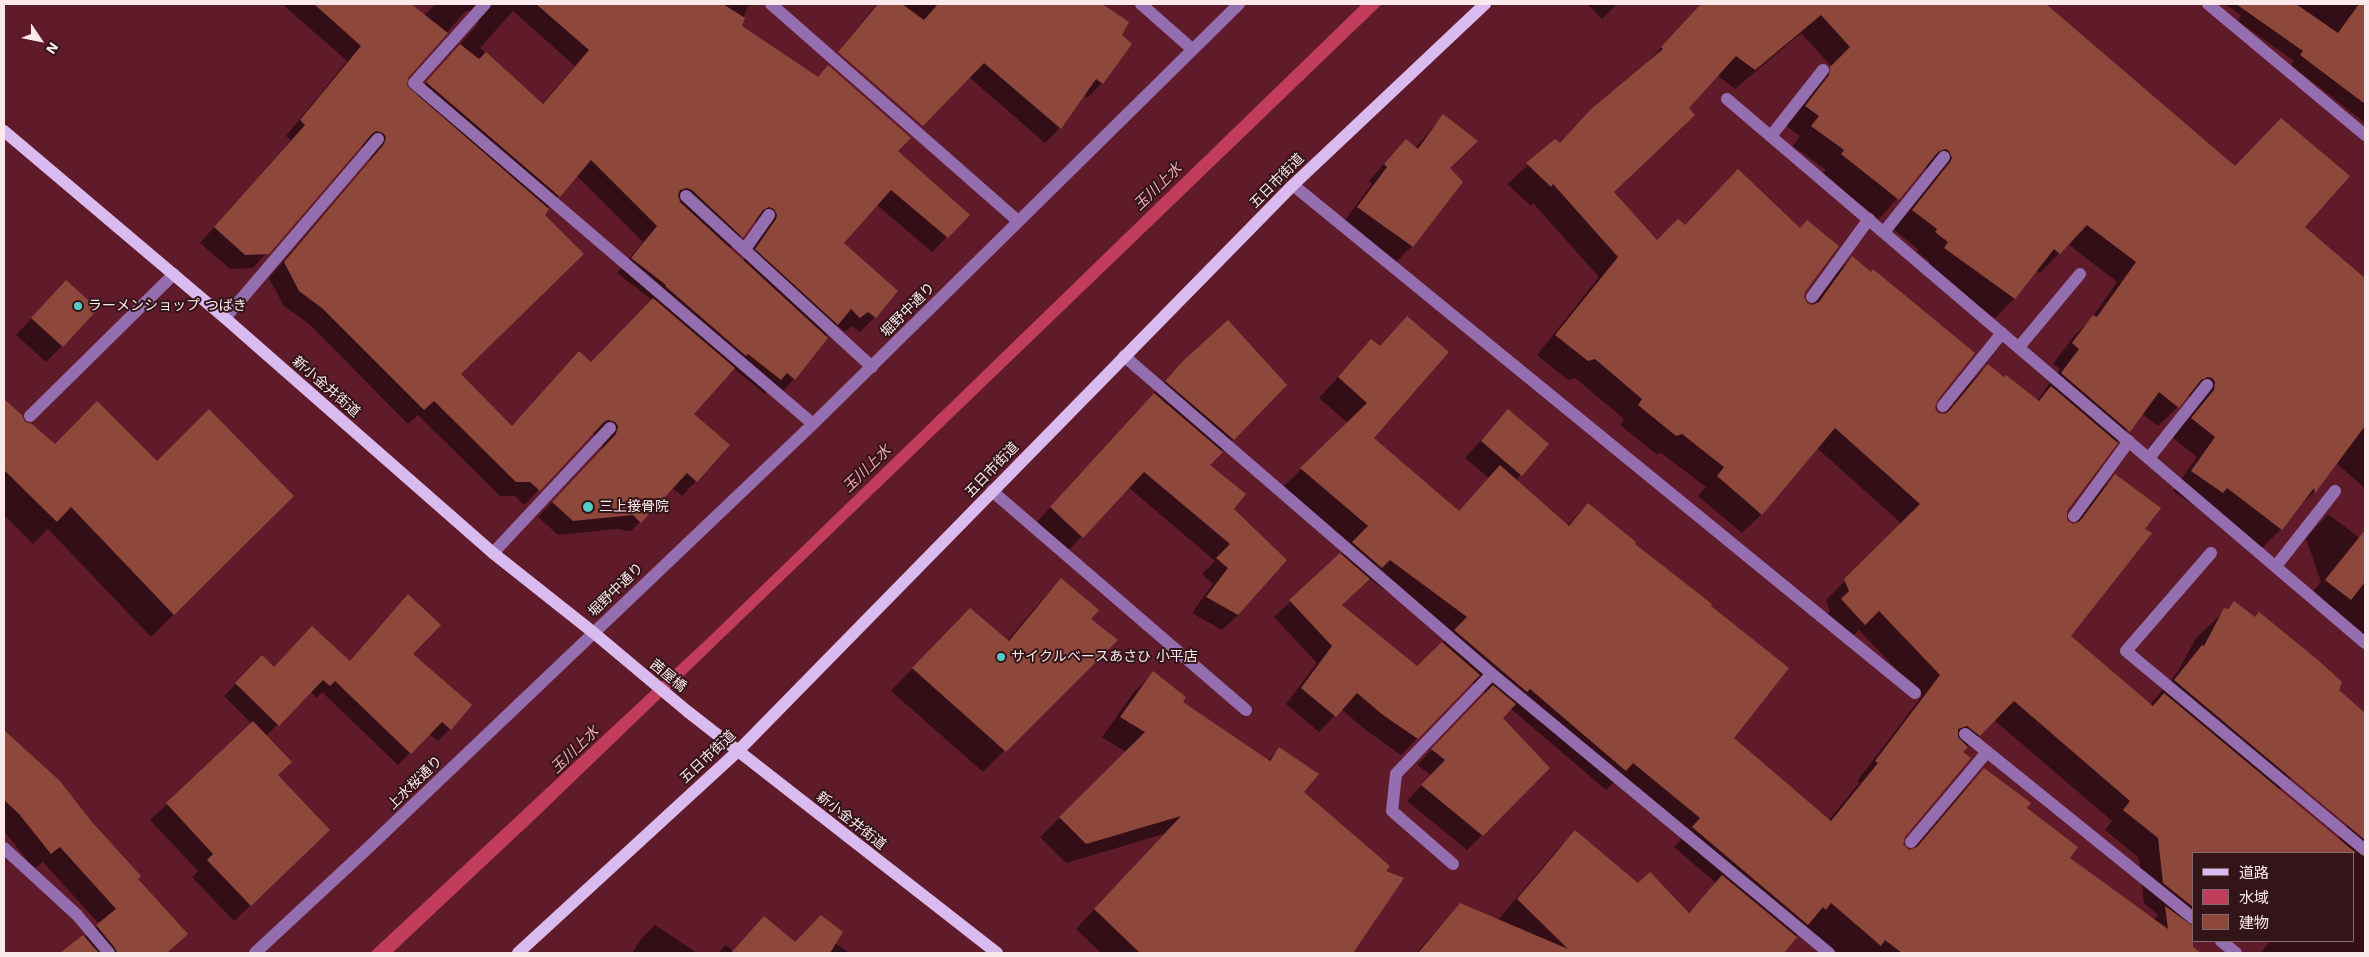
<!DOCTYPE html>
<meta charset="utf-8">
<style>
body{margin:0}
#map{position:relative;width:2369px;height:957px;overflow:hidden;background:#601b2a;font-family:"Work Sans","Noto Sans JP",sans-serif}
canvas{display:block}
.frame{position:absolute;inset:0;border:5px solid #fbe9eb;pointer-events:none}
.legend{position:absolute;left:2192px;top:852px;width:162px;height:90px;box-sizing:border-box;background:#321419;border:1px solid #82696d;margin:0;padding:6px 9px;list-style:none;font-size:15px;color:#fbe9eb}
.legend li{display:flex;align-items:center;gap:10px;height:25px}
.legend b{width:25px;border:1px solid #82696d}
.north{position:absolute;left:15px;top:15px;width:50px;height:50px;-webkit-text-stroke:4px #321419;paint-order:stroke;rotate:124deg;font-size:14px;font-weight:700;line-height:20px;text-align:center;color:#fbe9eb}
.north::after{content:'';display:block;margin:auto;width:18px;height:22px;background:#fbe9eb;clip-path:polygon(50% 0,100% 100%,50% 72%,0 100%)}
</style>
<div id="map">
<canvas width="2369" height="957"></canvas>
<div class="frame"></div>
<ul class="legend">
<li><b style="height:6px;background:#d9bbef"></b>道路</li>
<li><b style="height:14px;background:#c23d5b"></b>水域</li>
<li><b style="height:14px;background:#8e473b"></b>建物</li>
</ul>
<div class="north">N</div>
</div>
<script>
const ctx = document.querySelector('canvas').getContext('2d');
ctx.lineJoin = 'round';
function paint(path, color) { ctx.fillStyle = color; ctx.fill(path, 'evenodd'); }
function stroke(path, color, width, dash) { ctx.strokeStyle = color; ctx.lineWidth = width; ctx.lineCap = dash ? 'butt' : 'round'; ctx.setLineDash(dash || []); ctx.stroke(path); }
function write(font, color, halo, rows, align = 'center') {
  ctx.font = font + ' "Work Sans","Noto Sans JP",sans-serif'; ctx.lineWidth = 4; ctx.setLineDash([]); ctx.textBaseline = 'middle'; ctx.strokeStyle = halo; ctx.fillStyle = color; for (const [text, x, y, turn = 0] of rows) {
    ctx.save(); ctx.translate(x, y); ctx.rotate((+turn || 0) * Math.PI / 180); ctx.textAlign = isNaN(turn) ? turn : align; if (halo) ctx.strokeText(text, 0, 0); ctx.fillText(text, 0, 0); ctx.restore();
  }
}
paint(new Path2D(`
 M1362,4H1382L536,818L392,953H370L710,636Z`), '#c23d5b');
paint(new Path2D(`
 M282,4H409L424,16L435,4H695L706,14L712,4H749L740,26L897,151L968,215L932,252L877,205L843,243L875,317L860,332L852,326L845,332L837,325L825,337L794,379L780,394L772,388L765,394L733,368L692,414L696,481L682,496L672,488L631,531L617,529L558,535L538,517L601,450L604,442L600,436L592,434L524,505L515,496H500L418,415L408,424L309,324L284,306L269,278L370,161L371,152L368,147L360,146L253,268L230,269L200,243L291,140L286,136L347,61ZM471,10L476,13L479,21L477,25L415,95L405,87L407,77L465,12ZM513,11L575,66L542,104L480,48ZM577,176L643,242L617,273L652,300L590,364L511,427L459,374L547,209ZM753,221L759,223L761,235L743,261L730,249Z
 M877,4H1100L1123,19L1102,83L1087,98L1083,95L1060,128L1045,143L969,77L927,119L841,48Z
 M1587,4H1617L1602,19Z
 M1702,4H2043L2365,278V488L2336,463L2314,492L2295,510L2281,529L2261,549L2173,491L2197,457L2173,438L2195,401L2189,396L2158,426L2141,413L2115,444L2066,511V520L2074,525L2095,495L2115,476L2069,636L2150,705L2178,671L2196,638L2234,602L2291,778L2279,790L2290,842L2280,853H2193V921L2178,945L2187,953H1838L1804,927L1782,953H1416L1460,904L1498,920L1556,851L1576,831L1638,884L1688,913L1716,883L1674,847L1682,838L1614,782L1606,790L1510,708L1501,718L1549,768L1467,850L1407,801L1431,775L1417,765L1486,694L1472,682L1401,755L1367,731L1341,709L1319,732L1286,704L1317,663L1274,617L1349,546L1282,488L1348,423L1319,398L1371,341L1379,347L1407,318L1372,438L1458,512L1489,478L1465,458L1508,410L1547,444L1515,481L1567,526L1588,504L1633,544L1732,738L1829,820L1859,783L1857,781L1922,696L1859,630L1845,643L1822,620L1830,611L1826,600L1902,524L1817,448L1762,514L1742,533L1698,496L1706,487L1661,453L1656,454L1620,425L1624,419L1575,378L1568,380L1537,355L1599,277L1533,203L1531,206L1507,184L1555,141L1559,144L1591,110L1642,68ZM1801,33L1832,67L1811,88L1786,126L1800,136L1793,146L1826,170L1822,174L1879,219L1924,168L1930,170L1894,230L1918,249L1917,252L1930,262L1925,268L1995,318L2015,298L2036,270L2040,273L2068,244L2117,282L2091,319L2074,336L2053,364L2060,369L2037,401L1988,365L1968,385L1944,415L1938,414L1934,409L1936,400L1852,258L1832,277L1811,306L1806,304L1803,297L1804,292L1684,227L1657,241L1613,193L1717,75L1735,89ZM1370,579L1448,637L1417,668L1341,606ZM1994,720L2112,821L2105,830L2139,858L2144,903L2158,915L2153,920L2068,858L2025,809L1984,770L1965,789L1913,850L1910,851L1904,849L1902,841L1961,753Z
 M2225,4H2365V123L2291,65L2294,61L2238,21L2241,15Z
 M1443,116L1449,168L1412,246L1396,262L1342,224L1372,184L1369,181L1390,157L1406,141L1415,148Z
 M50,298L62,346L46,362L16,335Z
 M1172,373L1285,385L1208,466L1233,510L1238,615L1222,630L1192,613L1213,584L1202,574L1215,561L1128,487L1067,552L1035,524Z
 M4,401L21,416L24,423L55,445L157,462L292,496L151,637L48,529L33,544L4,515Z
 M2328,514L2361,539L2365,534V646L2306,600L2321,582L2306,538Z
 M1061,580L1089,620L1116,640L983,772L891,691L948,631L1007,641L1040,602Z
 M412,655L450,729L438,741L429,734L398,765L322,692L317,698L310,691L266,736L277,776L312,846L234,921L192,877L198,871L150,820L252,724L224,696L262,657L274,669Z
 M1153,673L1181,702L1267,761L1279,749L1302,792L1384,871L1402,879L1352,953H1101L1076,929L1164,834L1066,863L1040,837L1126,752L1102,737L1134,692Z
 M14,741L186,934L167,953H116L114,951L111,953H62L83,937L84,938L99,924L43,862L34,869L4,831V751Z
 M2365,775V953H2261L2270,941H2353V853H2329L2349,823L2337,813Z
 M764,917L795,943H835L850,953H718L726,945L733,951Z
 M655,925L697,953H632L642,938Z`), '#0007');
paint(new Path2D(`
 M314,4H411L448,33L408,78L407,86L549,209L545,215L584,254L461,374L512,426L579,351L591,362L653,298L735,368L694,414L730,445L697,482L687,473L641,523L633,515L573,521L552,502L616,434L618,426L615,422L608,420L604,422L540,491L530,482H516L434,401L424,410L323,309L299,291L284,262L384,144L386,137L383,133L376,131L372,134L269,254L245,255L214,227L305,125L300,120L361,46Z
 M536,4H723L745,18L742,26L818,77L828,65L911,138L898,151L970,215L948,238L891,190L844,243L898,291L876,318L868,312L860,318L851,309L838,325L755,249L776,219L777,215L774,209L769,207L763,210L743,238L692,190L687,188L680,190L678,195L680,202L828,338L795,380L787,373L781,380L748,354L746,356L665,286L666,285L631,258L657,226L591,160L560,197L426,82L460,44L479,59L486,52L543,104L589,50Z
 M878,4H902L924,20L938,4H1102L1129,22L1122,35L1132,44L1103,84L1096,79L1061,129L984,63L923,126L838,52Z
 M1701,4H2046L2235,166L2281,118L2350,176L2305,227L2365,278V426L2315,493L2314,488L2282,530L2227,488L2223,493L2191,471L2215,437L2191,418L2214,390L2215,382L2212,378L2208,377L2201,380L2179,408L2159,392L2130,432L2061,373L2079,349L2072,343L2093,315L2097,317L2136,262L2087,225L2060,254L2054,249L2015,299L1944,248L1948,242L1935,232L1937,229L1912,210L1950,162L1952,158L1949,151L1945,149L1938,152L1899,200L1841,154L1844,150L1811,126L1819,116L1805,106L1829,75L1830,67L1850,47L1821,15L1755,70L1736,56L1689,108L1695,115L1614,192L1657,240L1678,219L1685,225L1738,169L1800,228L1807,220L1839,246L1805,292L1804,297L1807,303L1812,305L1819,302L1852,256L1871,272L1873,269L1975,353L1937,401L1935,408L1938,413L1945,414L1949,411L1988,364L2004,377L2006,375L2039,401L2051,386L2118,443L2067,511V520L2073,524L2080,521L2115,474L2161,508L2145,529L2152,533L2071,636L2153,706L2164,693L2356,853H2193V907L2163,883L2158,838L2123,810L2130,801L2014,701L1980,736L1967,726L1958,729V737L1968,747L1963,752L1971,758L1905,837L1903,844L1909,850L1917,847L1984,768L2031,803L2027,808L2078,847L2070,858L2168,929L2165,906L2193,926V947L2201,953H1902L1885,940L1881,946L1831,903L1826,910L1823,907L1808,925L1692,827L1700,818L1633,763L1626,771L1530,689L1527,692L1454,630L1467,617L1390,560L1382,568L1352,542L1368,526L1300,468L1367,403L1338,377L1371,339L1380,346L1407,316L1449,352L1374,438L1459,511L1500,465L1569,526L1588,503L1636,542L1635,544L1712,604L1711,606L1789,668L1734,738L1831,821L1878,763L1875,761L1940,675L1879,611L1865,625L1841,599L1849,591L1844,579L1920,504L1835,428L1762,515L1717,476L1724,467L1682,434L1676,436L1638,405L1642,399L1595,359L1588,361L1555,335L1618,257L1553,184L1551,187L1526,163L1555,139L1560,143L1590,110L1663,49L1661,47Z
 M2236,4H2296L2338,33L2359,4H2365V104L2300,55L2303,51Z
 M1443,114L1478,141L1450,168L1463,182L1413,247L1357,207L1387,167L1384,164L1406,139L1418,149Z
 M66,280L98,309L63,347L31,318Z
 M1228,320L1287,385L1234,440L1165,381L1185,359Z
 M1154,393L1223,452L1210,465L1246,494L1234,509L1287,560L1238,615L1206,597L1228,568L1216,558L1230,544L1144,472L1083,538L1050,507Z
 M4,399L22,415L25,422L32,424L55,444L97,401L157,461L209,409L294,496L174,615L71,507L57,522L4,470Z
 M1508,409L1549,444L1522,476L1481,441Z
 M2365,530V582L2351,600L2325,580Z
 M1340,553L1370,579L1342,605L1417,666L1442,642L1480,675L1418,739L1383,715L1357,693L1336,717L1301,688L1332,646L1289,600Z
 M1061,578L1099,610L1091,619L1118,640L1006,752L912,668L970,608L1009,641Z
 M408,594L441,625L413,654L472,705L451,730L442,722L411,754L335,681L330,686L323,680L279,726L235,683L262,655L274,667L312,626L350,661Z
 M2234,601L2255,617L2259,612L2319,661L2342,682L2339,690L2365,713V840L2174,680L2202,645L2204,646L2224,608L2228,609Z
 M1153,671L1186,697L1183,702L1270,761L1279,747L1319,774L1304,792L1390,866L1386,871L1404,878L1353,953H1140L1094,909L1181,816L1086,844L1059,817L1145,732L1120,717Z
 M1493,685L1516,704L1503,718L1550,768L1483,836L1421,785L1445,760L1431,749Z
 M253,721L292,762L278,775L330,830L251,906L207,860L213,854L166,803Z
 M4,730L60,781L91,821L141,876L138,879L188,934L167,953H117L115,948L96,925L116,909L60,847L51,854L19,814L4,800Z
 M1575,830L1638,883L1650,872L1689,913L1722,875L1797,937L1784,953H1418L1460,903L1568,949L1517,899Z
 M821,915L843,932L830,953H731L764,916L795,942Z
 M83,935L99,953H60Z`), '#8e473b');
stroke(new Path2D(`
 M485,4L414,83L813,424
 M771,4L1018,221
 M1141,4L1192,49
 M2208,4L2365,135
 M1727,99L2365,643
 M1771,136L1823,70
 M1293,185L1915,693
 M686,196L872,367
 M1884,232L1944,157
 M745,249L769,215
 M1812,297L1869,219
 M225,318L378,139
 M2019,347L2080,274
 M1124,356L1492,674L1829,953
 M1943,406L2002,333
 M30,416L174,274
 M2149,458L2207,385
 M992,491L1246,710
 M2074,516L2129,441
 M493,553L610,428
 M2211,553L2126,651L2365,850
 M2276,566L2335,491
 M1965,734L2193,918
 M1911,842L1987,752
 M4,848L77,915L109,953
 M1453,864L1392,811L1396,774L1492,674
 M2221,941L2236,953
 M255,953L368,848L813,424L1239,4`), '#946eae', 12);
stroke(new Path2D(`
 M4,131L225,318L493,553L594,633L687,711L997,953
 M518,953L738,751L1293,185L1485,4`), '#d9bbef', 12);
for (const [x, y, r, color] of [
 [78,306,5,"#54cdc8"],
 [588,507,6,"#54cdc8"],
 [1001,657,5,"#54cdc8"]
]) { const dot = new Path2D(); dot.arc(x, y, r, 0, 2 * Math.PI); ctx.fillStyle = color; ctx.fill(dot); stroke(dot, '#321419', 2); }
write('14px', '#fbe9eb', '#321419', [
 ["五日市街道",1277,181,-45],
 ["堀野中通り",908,310,-45],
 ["新小金井街道",326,387,41],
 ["五日市街道",992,470,-46],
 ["堀野中通り",616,590,-44],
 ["茜屋橋",668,676,39],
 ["五日市街道",708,757,-43],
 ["上水桜通り",415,783,-44],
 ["新小金井街道",851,821,38]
]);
write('14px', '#fbe9eb', '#321419', [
 ["ラーメンショップ つばき",88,306],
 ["三上接骨院",599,507],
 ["サイクルベースあさひ 小平店",1011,657]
], 'left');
write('italic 15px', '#efabb3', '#321419', [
 ["玉川上水",1158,187,-44],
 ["玉川上水",867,469,-44],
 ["玉川上水",575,750,-44]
]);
</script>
